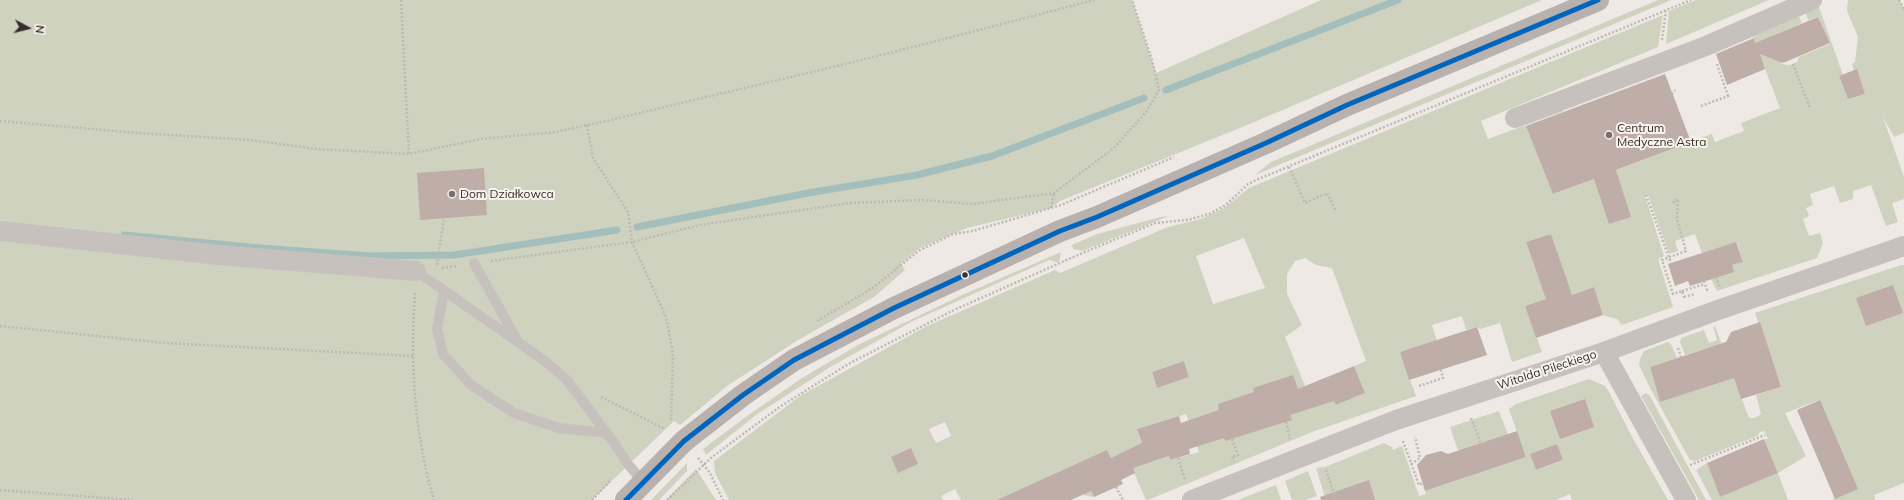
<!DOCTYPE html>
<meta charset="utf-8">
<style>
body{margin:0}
#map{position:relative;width:1904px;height:500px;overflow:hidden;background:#eee9e4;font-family:Mulish,sans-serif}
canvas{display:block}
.north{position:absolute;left:8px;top:8px;width:40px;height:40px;-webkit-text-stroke:3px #f9f3ee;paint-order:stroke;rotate:97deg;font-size:11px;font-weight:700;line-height:16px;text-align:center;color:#382e2c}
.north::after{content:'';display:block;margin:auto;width:14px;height:18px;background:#382e2c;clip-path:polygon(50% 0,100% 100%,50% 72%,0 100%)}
</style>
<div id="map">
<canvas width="1904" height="500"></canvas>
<div class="north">N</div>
</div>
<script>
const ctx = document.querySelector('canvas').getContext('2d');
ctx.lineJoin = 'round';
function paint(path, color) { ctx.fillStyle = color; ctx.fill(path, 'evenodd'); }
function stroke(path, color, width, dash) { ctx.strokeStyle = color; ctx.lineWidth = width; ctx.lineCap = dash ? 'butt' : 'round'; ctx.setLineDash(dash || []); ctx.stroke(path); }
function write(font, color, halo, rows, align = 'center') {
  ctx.font = font + ' Mulish,sans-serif'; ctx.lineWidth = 4; ctx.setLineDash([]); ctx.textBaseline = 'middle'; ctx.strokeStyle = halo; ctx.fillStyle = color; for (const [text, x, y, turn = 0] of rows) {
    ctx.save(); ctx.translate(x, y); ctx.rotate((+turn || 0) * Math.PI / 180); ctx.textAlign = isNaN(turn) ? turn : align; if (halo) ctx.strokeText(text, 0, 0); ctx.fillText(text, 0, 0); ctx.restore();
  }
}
paint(new Path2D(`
 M0,0H1132L1156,73L1321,0H1542L1252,123L1060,201L1051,208L967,228L920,248L901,264L905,270L874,297L798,340L727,386L680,425L674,421L592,500H0Z
 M1658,0H1671L1255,175L1271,162Z
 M1696,0H1769L1666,44L1669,11Z
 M1848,0H1899L1904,9V133L1894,137L1883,117L1904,177V199L1892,203L1898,222L1886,226L1871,185L1853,191V199L1840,203L1834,186L1810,194L1813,205L1806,208L1809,216L1803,219L1809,236L1820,233L1823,243L1817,258L1717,291L1711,279L1732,265L1743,262L1737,243L1702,253L1695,234L1675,241L1678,251L1669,254L1648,195L1645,196L1664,256L1658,259L1673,307L1622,325L1617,319L1603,315L1594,287L1572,295L1568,286L1550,298L1525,306L1542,352L1512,362L1500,323L1480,329L1477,327L1466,330L1462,316L1432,325L1437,341L1400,352L1416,396L1312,432L1148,500H1146L1125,452L1111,458L1107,450L1085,478L1094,497L1083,495L1073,472L1035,500H961L955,489L941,496L943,500H729L715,473L714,461L800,396L927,326L1055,270L1060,273L1168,227L1201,219L1224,208L1249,188L1663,15L1658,47L1481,121L1488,139L1526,125V121L1560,108L1564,111L1526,125L1554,194L1712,134L1715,142L1744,131L1741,123L1780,108L1753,37L1798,14L1802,23L1770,37L1782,64L1790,65L1797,62L1799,57L1830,44L1818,17L1808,20L1805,11L1819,7L1843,75L1839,76L1848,99L1865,94L1857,70L1854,71L1852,64L1855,62L1858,37L1847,11ZM1551,234L1562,267L1538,276L1526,242ZM1244,238L1265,288L1213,304L1196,256ZM1305,258L1316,265L1332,268L1366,361L1354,366L1365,393L1336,405L1325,378L1305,386L1285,337L1302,325L1287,294V274L1295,261ZM1184,361L1189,377L1157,388L1152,372ZM1186,414L1199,452L1170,460L1169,456L1155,461L1151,450L1145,452L1137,429ZM945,422L951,436L936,443L929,429Z
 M1169,216L1082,251L1073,249L1072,245L1097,234L1161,217Z
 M1061,252L1059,263L1049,260L913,321L832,366L756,415L706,455L703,449L747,416L802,378L858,345L960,296Z
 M1901,265H1904V483L1874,495L1875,500H1834L1819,400L1785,413L1806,456L1778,473L1788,500H1712L1696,470L1707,463L1720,497L1778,473L1764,439H1768L1764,431L1760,432L1757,436L1695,461L1690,460L1651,390L1639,365L1640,359L1644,351L1668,342L1671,344L1677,358L1650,367L1660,402L1719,382L1708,348L1685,355L1680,342L1681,338L1704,330L1709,343L1717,340L1713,327L1715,326L1749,418H1755L1761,414L1756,395L1781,387L1755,313Z
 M1589,379L1605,386L1609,392L1631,435L1668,500H1572L1570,494L1556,500H1326L1316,468L1325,467L1384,443L1392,447L1393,450L1402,446L1419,496L1426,494L1425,491L1467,477L1450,427L1499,411L1508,435L1486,470L1526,457L1509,409L1516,404ZM1557,444L1562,461L1536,470L1531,454Z
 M1646,393L1650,396L1706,500H1699L1641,396Z
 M687,463V471L659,500H651Z
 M696,469L716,500H666Z
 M1308,471L1317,496L1305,500H1292L1285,481Z
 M1276,485L1281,500H1238Z`), '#d0d2c0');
stroke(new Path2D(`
 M1166,90L1398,0
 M637,227L808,193L917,175L992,156L1144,98
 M124,235L260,248L370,256L454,255L617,230`), '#a3bebb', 7);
paint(new Path2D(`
 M1818,17L1830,43L1783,63L1760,54L1765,69L1727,85L1716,54L1754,38L1755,43Z
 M1857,69L1865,94L1848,99L1839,76Z
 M1665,74L1691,142L1616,170L1631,217L1609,224L1594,179L1553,194L1526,126Z
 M484,168L487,215L420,220L417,173Z
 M1551,234L1572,295L1594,287L1603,315L1536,338L1525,306L1546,299L1526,242Z
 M1736,242L1743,262L1732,265L1734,272L1690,286L1688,281L1675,286L1668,264Z
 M1893,285L1903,313L1866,326L1856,298Z
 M1760,322L1781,387L1741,399L1734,378L1660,402L1650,367L1726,342L1731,332Z
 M1477,327L1487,355L1409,380L1400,352Z
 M1184,361L1189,377L1157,388L1152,372Z
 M1354,366L1365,393L1336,405L1334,401L1290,415L1292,420L1266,428L1225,441L1224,438L1189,449L1190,454L1170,460L1169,456L1133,468L1135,473L1121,480L1123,484L1094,497L1091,491L1071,500H997L1107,450L1111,458L1142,443L1137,429L1179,416L1181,423L1219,410L1218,404L1254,392L1253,388L1293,375L1298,389Z
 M1585,399L1594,427L1560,439L1550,411Z
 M1820,400L1858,489L1835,499L1797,410Z
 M1517,431L1526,457L1425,491L1417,465L1426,455L1441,451L1448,454Z
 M1764,439L1778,473L1720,497L1707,463Z
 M1557,444L1563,460L1536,470L1530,454Z
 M911,448L918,464L898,473L891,457Z
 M1369,480L1375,500H1321L1320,497Z`), '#bfada8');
stroke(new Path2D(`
 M401,0L409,154
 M1899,0L1904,9
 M1662,40L1666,11
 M1717,64L1728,96
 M1793,64L1810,108
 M1669,97L1675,90
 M1701,106L1731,95
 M0,121L138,133L250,140L317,149L409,154L481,139L555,132L606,121L858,61L1095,0
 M587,125L593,158L628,212L632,242L666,317L673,354L671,422
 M1289,167L1305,203L1327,193L1336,211
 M1646,195L1671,263
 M1673,203L1675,200L1678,199L1677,219L1686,251L1662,260L1673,294L1682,291L1685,299
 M1051,208L1054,193
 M491,261L632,242L700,225L849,203L923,200L972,204L1054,193L1113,149L1146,112L1159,90L1152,60L1132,0
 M437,265L444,218
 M442,268L458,266
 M1716,277L1720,288
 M1704,281L1707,290H1705
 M1682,291L1705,284
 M415,293C410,362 414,433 434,500
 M1684,297L1695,294
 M817,321L871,289L920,250L953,234L973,231L1061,205L1174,157
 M0,326L165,343L413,356
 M1678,348L1681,357
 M1419,386L1443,378L1441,370
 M601,397L665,429
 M1471,418L1481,444
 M1286,422L1290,439
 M1232,439L1238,455L1232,457L1234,462
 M1403,441L1419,485L1423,483
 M698,458L710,473L723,500
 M1178,458L1185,480
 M1411,464L1420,458L1415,437
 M1690,465L1765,435
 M1326,470L1336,500
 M1116,487L1123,500
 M0,490L132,500
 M592,500L610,481
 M667,500L712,457L781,406L850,363L954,310L1087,251L1155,223L1187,220L1209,214L1226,205L1248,184L1256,180L1691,0`), '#bfb9b6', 2.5, [2, 2]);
stroke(new Path2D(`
 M474,263L517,340
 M416,271L545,361L567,380L614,443L628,464L643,482
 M444,291L437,329L443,354L471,385L514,413L559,428L607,433`), '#c7c1bd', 10);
stroke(new Path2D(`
 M1515,118L1706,46L1812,0
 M0,231L219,255L416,271
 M1604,352L1686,500
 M1192,500L1396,420L1604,352L1718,310L1904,246`), '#c7c1bd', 20);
stroke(new Path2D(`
 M626,500L684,441L743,395L794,360L894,308L1060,231L1097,217L1266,143L1347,105L1598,0`), '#b8b1ae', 22);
stroke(new Path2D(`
 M626,500L684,441L743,395L794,360L894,308L1060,231L1097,217L1266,143L1347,105L1598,0`), '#0065bd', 5);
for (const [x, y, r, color] of [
 [1609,135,4,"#786f6c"],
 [452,194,4,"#786f6c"],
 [965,275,3.5,"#382e2c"]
]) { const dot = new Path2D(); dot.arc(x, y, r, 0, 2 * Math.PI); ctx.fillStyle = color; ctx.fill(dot); stroke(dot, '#f9f3ee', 1.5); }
write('12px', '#382e2c', '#f9f3ee', [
 ["Centrum",1617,128],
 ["Medyczne Astra",1617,142],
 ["Dom Działkowca",460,194]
], 'left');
write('12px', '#382e2c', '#f9f3ee', [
 ["Witolda Pileckiego",1547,370,-18]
]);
</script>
